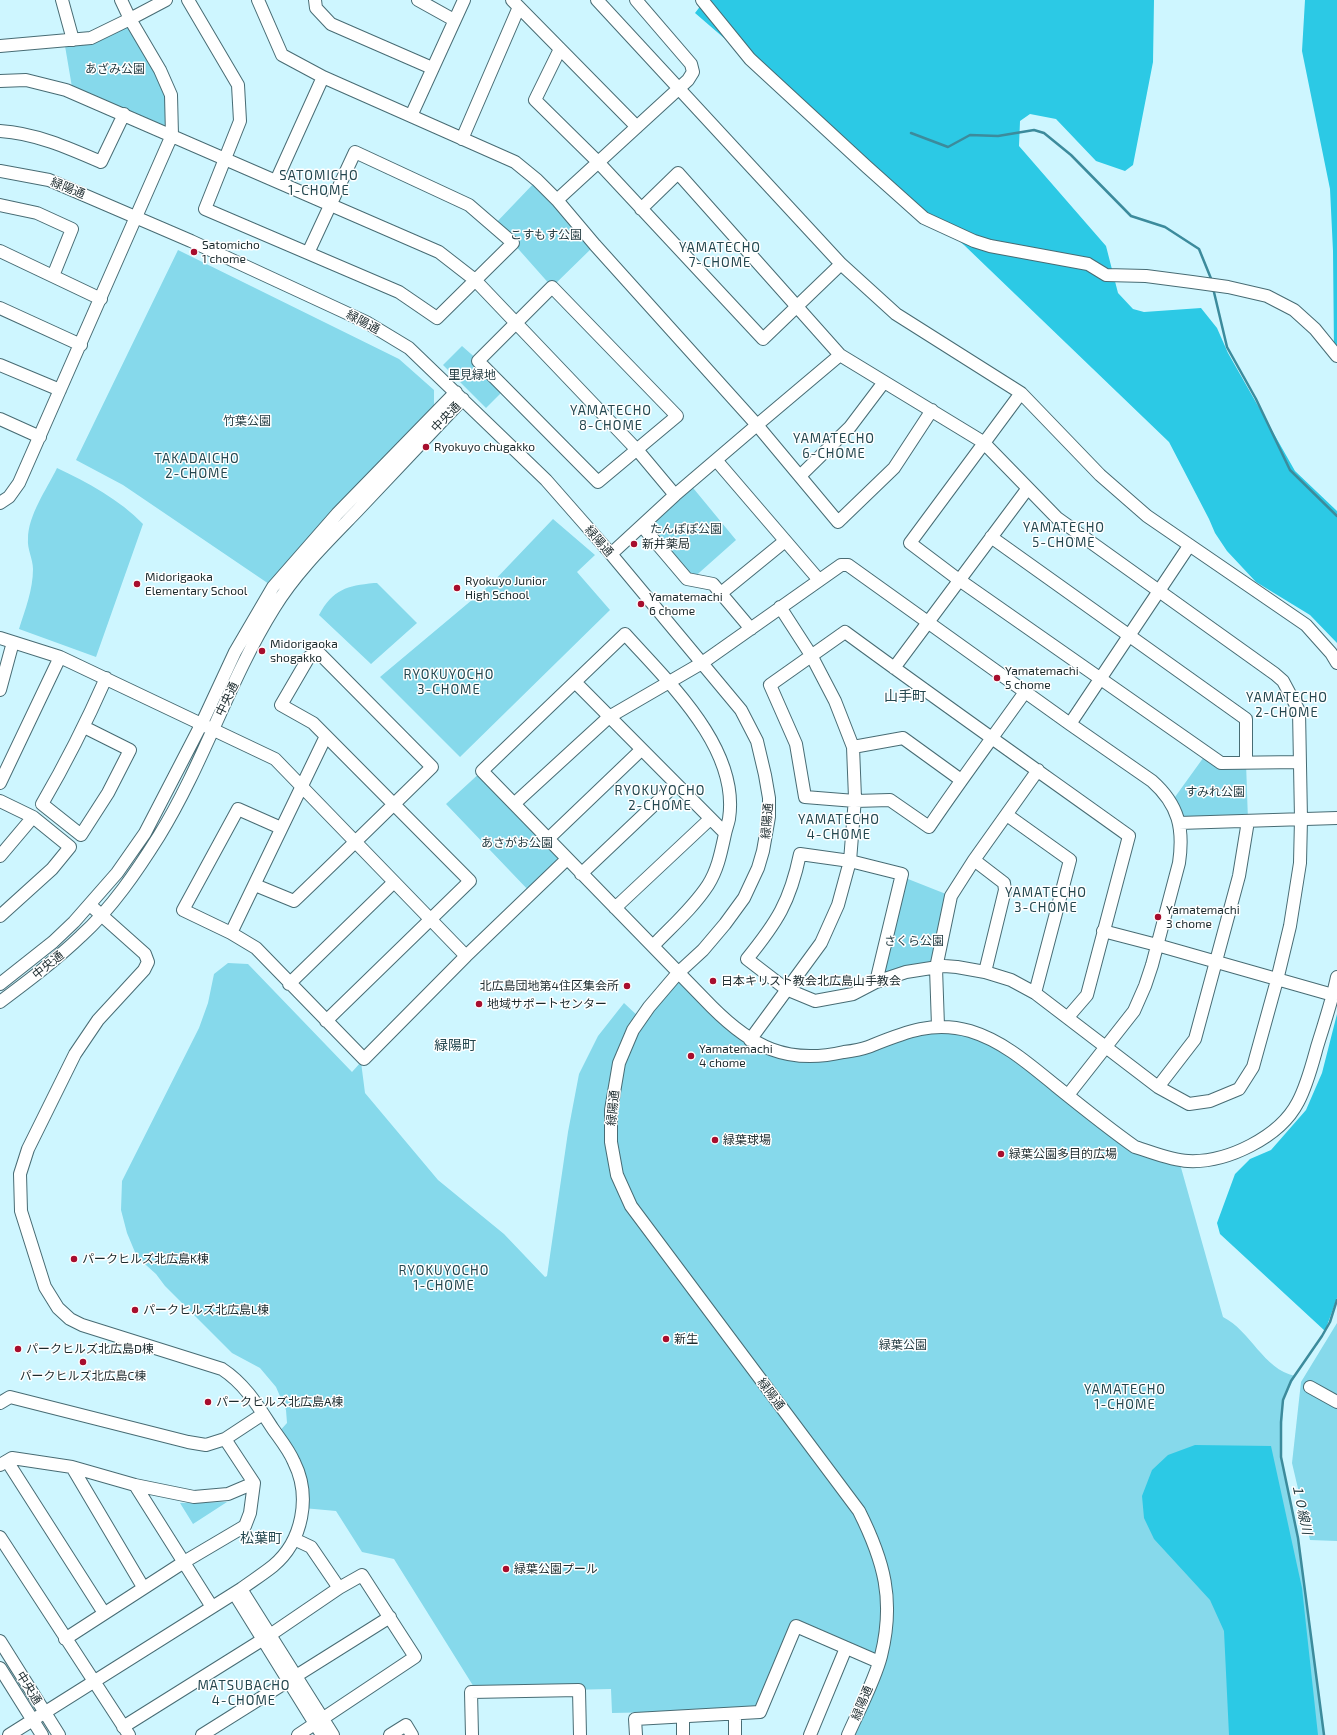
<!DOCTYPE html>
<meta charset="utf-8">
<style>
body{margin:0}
canvas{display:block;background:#cef6ff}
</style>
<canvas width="1337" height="1735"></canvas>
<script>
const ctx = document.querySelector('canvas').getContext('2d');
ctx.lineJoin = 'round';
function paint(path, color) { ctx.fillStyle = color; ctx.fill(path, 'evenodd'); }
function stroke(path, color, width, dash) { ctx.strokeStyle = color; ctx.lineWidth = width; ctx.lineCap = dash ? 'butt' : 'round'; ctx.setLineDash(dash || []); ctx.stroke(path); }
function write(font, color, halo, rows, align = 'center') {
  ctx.font = font + ' "Exo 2","Noto Sans JP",sans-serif'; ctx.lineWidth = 3; ctx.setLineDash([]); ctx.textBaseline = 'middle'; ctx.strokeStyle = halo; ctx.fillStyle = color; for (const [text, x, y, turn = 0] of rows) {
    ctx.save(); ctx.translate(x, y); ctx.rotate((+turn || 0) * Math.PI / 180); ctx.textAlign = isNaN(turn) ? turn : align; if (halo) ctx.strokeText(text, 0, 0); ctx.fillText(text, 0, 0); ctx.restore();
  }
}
paint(new Path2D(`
 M130,19L160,70L172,135L73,93L64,40Z
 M537,180L595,245L552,287L513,243L493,226Z
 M178,250L399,359L434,390V405L335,507L269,584L123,485L76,460Z
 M462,346L479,361L504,390L486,408L443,365Z
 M57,468C87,482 120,500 143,524L96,657L19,629C25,610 33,590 33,569C33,559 27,549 28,539C28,515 47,489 57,468Z
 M689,483L736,540L691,580L642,526Z
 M553,519L595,555L577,572L610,610L460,757L380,677L491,584Z
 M374,583H377L417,623L371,664L319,615C333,589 347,586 374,583Z
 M1206,754L1246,762L1248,821L1179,823L1175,797Z
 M482,771L567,859L531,893L446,804Z
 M902,874L908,879L951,896L936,968L878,976Z
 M228,963L248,964L352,1072L361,1062L365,1093L438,1180L504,1234L545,1277L547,1276L568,1132L579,1074L598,1036L624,1003L640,1018L678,973L750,1040L809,1058L938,1026L997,1041L1120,1136L1180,1164L1223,1317C1251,1331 1263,1369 1295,1376L1283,1400L1281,1457L1298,1538L1324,1735H848L879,1662L866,1652L795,1623L754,1710L612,1713L611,1689L477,1692L394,1559L362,1552L336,1511L303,1508V1496L277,1434L287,1423L286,1410L276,1387L260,1368L232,1353L165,1286L156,1274L137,1257L127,1233L121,1210L122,1181L199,1028L208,1003L214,974Z
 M1337,1323V1541L1310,1540L1292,1463L1301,1382Z
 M227,1502L193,1524L180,1503Z`), '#86d9eb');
paint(new Path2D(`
 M705,0H1154L1153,62L1133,165L1125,171L1096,161L1056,119L1030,114L1020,121L1019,146L1106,246L1118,293L1133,309L1144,312L1201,308L1217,328L1228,353L1295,471L1337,511V643L1310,615L1256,582L1227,551L1215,533L1209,519L1169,442L964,245L695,13Z
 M1305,0H1337V360L1334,350L1333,251L1330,189L1302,51Z
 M1337,1014V1298L1325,1331L1220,1234L1217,1223L1235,1174L1250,1159L1271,1150L1306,1110L1322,1073Z
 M1195,1445L1271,1446L1302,1588L1318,1735H1229L1224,1631L1210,1600L1154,1539L1144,1518L1142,1496L1152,1470L1168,1455Z`), '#2cc9e5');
stroke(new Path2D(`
 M911,133L948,147L970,135L998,136L1034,130L1044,133L1071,155L1131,216L1165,227L1199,249L1212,281
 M1213,288L1227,347L1256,399L1290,470L1337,516
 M1324,1735L1298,1538L1281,1457V1422L1283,1400L1291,1381L1322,1336L1330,1322L1337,1300`), '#3c8b9c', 2.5);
const minor = new Path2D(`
 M62,0L73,40
 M188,0L238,85L240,121L205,209L399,292L437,318L513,243L469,205L355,152L308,253
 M258,0L282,55L323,77L515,162L537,180L557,200
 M315,0L316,8L331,24L432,68
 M418,0L454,20
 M512,0L637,127
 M597,0L841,264L896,314L1021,393L1100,475L1147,516L1306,625L1331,653L1337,663
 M702,0L750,59L867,167L924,218L974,241L990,246L1088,264L1106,275L1146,276L1192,282L1228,287L1267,296L1294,310L1315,329L1337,356
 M0,46L91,38L130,19L166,0
 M560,49L535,100L598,162L763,339L841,264
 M0,81L26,80L66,90L439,252L475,280L639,452L675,495
 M411,116L464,0
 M0,131C35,133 69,148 101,162L124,114
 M462,139L519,7
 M0,171L49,180L91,198L191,241L366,322L409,348L546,480L611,554L741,710L757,741L765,775L769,798V817L763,851L758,868L744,898L725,924L703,950L678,973L649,1007L633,1030L619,1063L611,1110V1142L617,1175L631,1206L859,1511C884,1561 895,1600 881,1656C875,1680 858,1712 848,1735
 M276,181L323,77
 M0,205L37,213L72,229L53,276
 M641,209L678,173L840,355L983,442L1057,518L1275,674L1283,681L1299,711L1301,819L1300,863L1290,926L1277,980L1253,1067L1239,1089L1210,1101L1189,1104L1158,1087L1035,993L1011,980L985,972L957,967L944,966L906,972L876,982L853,994L815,1001L786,989L747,959C777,922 790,902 800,854L850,861L902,874L876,982
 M0,251L101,299
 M552,287L677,416L598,482L478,361Z
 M0,308L81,345
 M840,355L757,425L838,522L894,468L932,410
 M0,365L60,390
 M1021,393L910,543L955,577L1221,763L1300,762
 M0,419L40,437
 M716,460L819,580
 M800,476L850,427L884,382
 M0,503L9,497L19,483L172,135L171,95L160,70L130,19L121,0
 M642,526L687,579L713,584L751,629
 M991,537L1246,719V762
 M611,554L675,495L757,425L595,245L557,200L688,80L693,72L691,64L636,0
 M720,594L785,541
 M0,638L60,657L275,759L466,956
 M894,668L1028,488
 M575,682L725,833
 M0,690L13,642
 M1025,692C993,737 960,781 929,827L890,800L855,801L805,797L796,744L770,685L845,632C939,701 1034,768 1129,836L1087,995L1068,1017
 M1070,724L1189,546
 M84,727L130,750L108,793L81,835L42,804C66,763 87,721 106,678
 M853,747L903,738L961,780
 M0,783L60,657
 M0,801L33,817L70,847L52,869L0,916
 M514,804L609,717L702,663L841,565H848L1070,724L1152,781C1179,805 1184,829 1179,863L1152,965L1145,986L1134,1011L1068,1095
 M1007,815L1070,860L1035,993
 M1179,823L1337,818
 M281,828L238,809L183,910L231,933L256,948L364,1059L466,956L567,859
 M548,839L641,750
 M0,856L33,817
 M974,860L1004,883L1005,890L985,972
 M581,874L675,785
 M255,885L294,901C340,857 386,812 432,767L319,653L309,657L281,705L313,723L470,881L326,1021
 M615,908L710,819
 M1103,931L1157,945L1333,995
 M231,933L326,736
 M653,946C672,926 693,908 708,885C718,869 721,852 725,834C726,829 728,824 729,819C740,748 668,682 625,634L482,771L712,1007C752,1047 787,1065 844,1052C852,1051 860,1050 868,1047C903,1033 932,1020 970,1031C1003,1041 1029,1064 1056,1086C1082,1107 1108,1128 1135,1147C1152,1152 1170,1160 1188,1161C1227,1163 1280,1137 1298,1102C1307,1085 1312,1065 1317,1047C1324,1024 1332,1001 1337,977
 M0,984L53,942L74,922L117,873L145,833L202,723L235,652L273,587L337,514L456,392
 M289,984L393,883
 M0,1002C28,981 56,960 81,936C112,908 137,871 159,836C204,763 229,680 274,608C296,572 328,541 357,511C392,474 428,436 463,399
 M938,1026L936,968L951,896L974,860L1038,770
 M750,1040L821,943L838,905L850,861L855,798L853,747L835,701L811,655L780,607
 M1158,1087L1195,1039L1239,876L1248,821
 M1310,1387L1337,1402
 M0,1403L10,1397L188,1442L206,1445L225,1439L263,1414
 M7,1461L104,1613
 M0,1465L12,1458L72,1467L135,1485L194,1497L228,1494L254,1483
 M72,1467L143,1587
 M135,1485L212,1607
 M0,1537L129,1735
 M294,1539L311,1547L339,1588
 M241,1589L333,1735
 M236,1596L322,1735
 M65,1639L184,1562L245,1526L250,1513L254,1483L225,1439
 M0,1641L59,1735
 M0,1668L42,1735
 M735,1714V1735
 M683,1717V1735
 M123,1727L270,1635L339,1588L362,1575L415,1657L298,1735
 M9,1735L241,1589C252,1581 263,1574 273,1566C303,1541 311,1496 294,1462C289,1450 280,1439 273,1429C258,1406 245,1384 222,1369L82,1325L70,1319L58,1308L45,1287L21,1211L20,1174L28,1149L75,1054L98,1020L144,970L148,962L145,954L90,905
 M202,1735L390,1617
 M390,1735L406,1725L412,1735
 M472,1735L471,1692L579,1690L580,1735
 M636,1735L635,1719L760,1712L796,1626L879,1662
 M810,1735L846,1648`);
stroke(minor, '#486c74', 14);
stroke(minor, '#fff', 12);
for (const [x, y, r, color] of [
 [194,252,4,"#a70e2e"],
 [426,447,4,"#a70e2e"],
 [634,544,4,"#a70e2e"],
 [137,584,4,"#a70e2e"],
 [457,588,4,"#a70e2e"],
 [641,604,4,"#a70e2e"],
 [262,651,4,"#a70e2e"],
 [997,678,4,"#a70e2e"],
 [1158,917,4,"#a70e2e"],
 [713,981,4,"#a70e2e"],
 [627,986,4,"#a70e2e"],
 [479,1004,4,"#a70e2e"],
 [691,1056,4,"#a70e2e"],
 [715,1140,4,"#a70e2e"],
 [1001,1154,4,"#a70e2e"],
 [74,1259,4,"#a70e2e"],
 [135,1310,4,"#a70e2e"],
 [666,1339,4,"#a70e2e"],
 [18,1349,4,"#a70e2e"],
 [83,1362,4,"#a70e2e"],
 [208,1402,4,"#a70e2e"],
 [506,1569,4,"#a70e2e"]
]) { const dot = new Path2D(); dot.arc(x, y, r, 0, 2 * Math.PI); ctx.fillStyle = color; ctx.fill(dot); stroke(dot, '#fff', 1.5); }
write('12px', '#253d43', '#fff', [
 ["あざみ公園",115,69],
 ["こすもす公園",546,235],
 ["里見緑地",472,375],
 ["竹葉公園",247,421],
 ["たんぽぽ公園",686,529],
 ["すみれ公園",1215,792],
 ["あさがお公園",517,843],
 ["さくら公園",914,941],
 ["緑葉公園",903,1345]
]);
write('12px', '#1b2a2d', '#fff', [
 ["緑陽通",68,188,22],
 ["緑陽通",363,322,28],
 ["中央通",446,417,-46],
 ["緑陽通",599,541,49],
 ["中央通",227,699,-64],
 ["緑陽通",767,821,-85],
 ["中央通",48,965,-39],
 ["緑陽通",613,1108,-84],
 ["緑陽通",771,1394,53],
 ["中央通",29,1688,58],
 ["緑陽通",862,1703,-67]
]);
write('12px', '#1b2a2d', '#fff', [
 ["Satomicho",202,245],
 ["1 chome",202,259],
 ["Ryokuyo chugakko",434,447],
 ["新井薬局",642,544],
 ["Midorigaoka",145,577],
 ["Elementary School",145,591],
 ["Ryokuyo Junior",465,581],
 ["High School",465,595],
 ["Yamatemachi",649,597],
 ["6 chome",649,611],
 ["Midorigaoka",270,644],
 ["shogakko",270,658],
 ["Yamatemachi",1005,671],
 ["5 chome",1005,685],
 ["Yamatemachi",1166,910],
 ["3 chome",1166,924],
 ["日本キリスト教会北広島山手教会",721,981],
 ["北広島団地第4住区集会所",619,986,"right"],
 ["地域サポートセンター",487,1004],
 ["Yamatemachi",699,1049],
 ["4 chome",699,1063],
 ["緑葉球場",723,1140],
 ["緑葉公園多目的広場",1009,1154],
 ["パークヒルズ北広島K棟",82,1259],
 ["パークヒルズ北広島L棟",143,1310],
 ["新生",674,1339],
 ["パークヒルズ北広島D棟",26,1349],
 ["パークヒルズ北広島C棟",83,1376,"center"],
 ["パークヒルズ北広島A棟",216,1402],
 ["緑葉公園プール",514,1569]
], 'left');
ctx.letterSpacing = '1px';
write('13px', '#23464e', '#fff', [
 ["SATOMICHO",319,176],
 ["1-CHOME",319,191],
 ["YAMATECHO",720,248],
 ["7-CHOME",720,263],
 ["YAMATECHO",611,411],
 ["8-CHOME",611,426],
 ["YAMATECHO",834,439],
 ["6-CHOME",834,454],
 ["TAKADAICHO",197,459],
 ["2-CHOME",197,474],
 ["YAMATECHO",1064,528],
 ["5-CHOME",1064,543],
 ["RYOKUYOCHO",449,675],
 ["3-CHOME",449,690],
 ["YAMATECHO",1287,698],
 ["2-CHOME",1287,713],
 ["RYOKUYOCHO",660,791],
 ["2-CHOME",660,806],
 ["YAMATECHO",839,820],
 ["4-CHOME",839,835],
 ["YAMATECHO",1046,893],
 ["3-CHOME",1046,908],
 ["RYOKUYOCHO",444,1271],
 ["1-CHOME",444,1286],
 ["YAMATECHO",1125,1390],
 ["1-CHOME",1125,1405],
 ["MATSUBACHO",244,1686],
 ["4-CHOME",244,1701]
]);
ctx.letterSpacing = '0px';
write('italic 13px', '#243c41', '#fff', [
 ["１０線川",1302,1509,78]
]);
write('14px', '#23464e', '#fff', [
 ["山手町",905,696],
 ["緑陽町",455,1045],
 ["松葉町",261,1538]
]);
</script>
